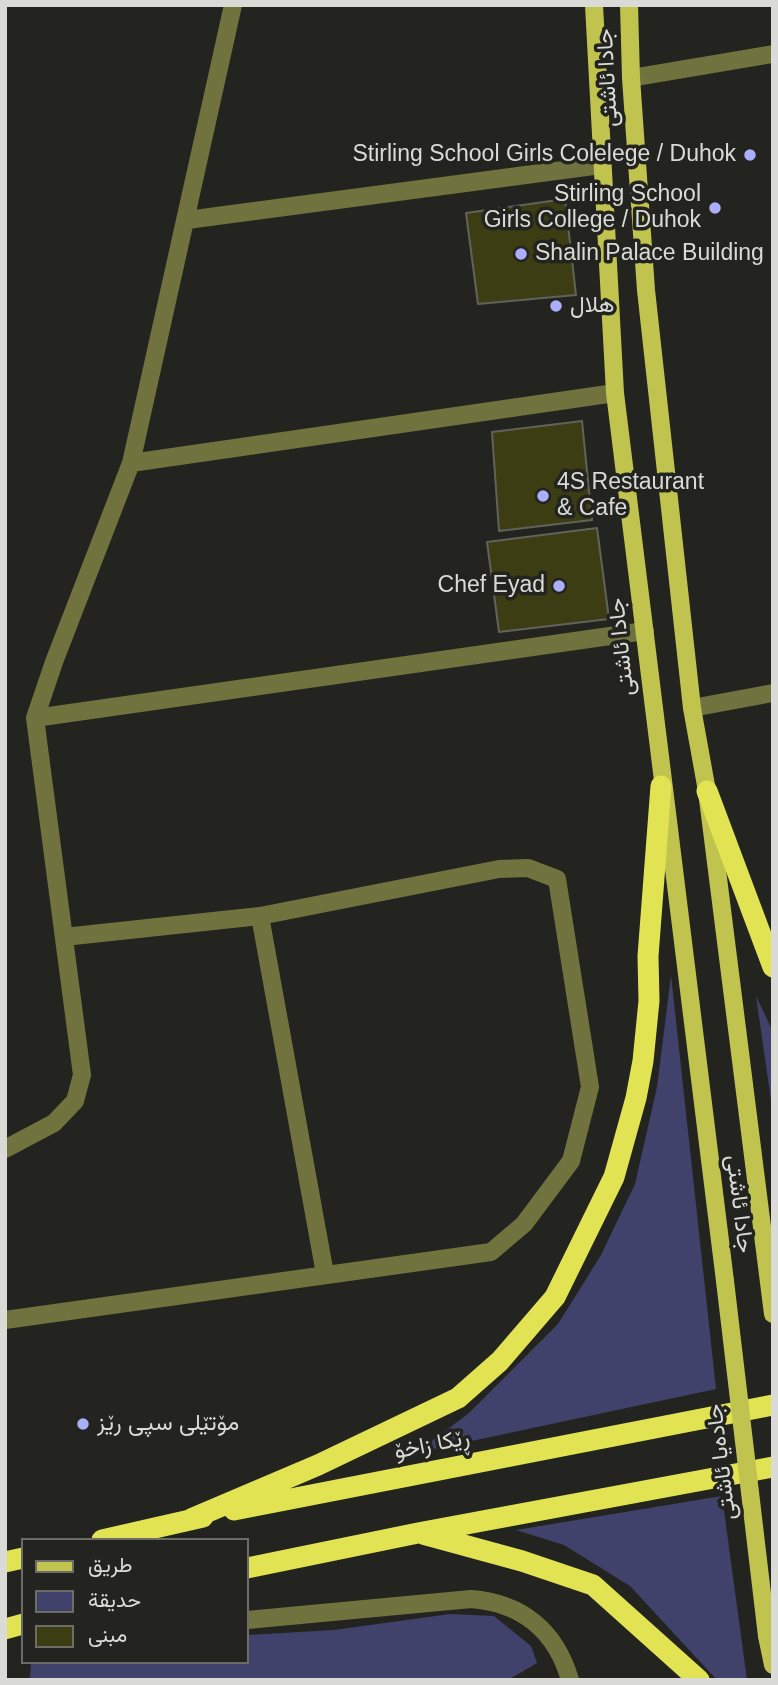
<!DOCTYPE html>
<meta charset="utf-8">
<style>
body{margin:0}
#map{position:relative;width:778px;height:1685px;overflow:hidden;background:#23241f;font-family:Helvetica,Vazirmatn,sans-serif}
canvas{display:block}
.frame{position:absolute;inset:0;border:7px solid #dadad7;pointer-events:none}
.legend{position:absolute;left:21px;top:1538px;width:228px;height:126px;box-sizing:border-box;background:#23241f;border:2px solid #6c6d69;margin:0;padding:9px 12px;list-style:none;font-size:21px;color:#dadad7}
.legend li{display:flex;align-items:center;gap:14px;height:35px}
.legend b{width:35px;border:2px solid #6c6d69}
</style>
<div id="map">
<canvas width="778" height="1685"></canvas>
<div class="frame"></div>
<ul class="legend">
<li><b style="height:9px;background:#c1c34f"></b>طريق</li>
<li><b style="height:19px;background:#41426c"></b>حديقة</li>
<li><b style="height:19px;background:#3c3d13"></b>مبنى</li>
</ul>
</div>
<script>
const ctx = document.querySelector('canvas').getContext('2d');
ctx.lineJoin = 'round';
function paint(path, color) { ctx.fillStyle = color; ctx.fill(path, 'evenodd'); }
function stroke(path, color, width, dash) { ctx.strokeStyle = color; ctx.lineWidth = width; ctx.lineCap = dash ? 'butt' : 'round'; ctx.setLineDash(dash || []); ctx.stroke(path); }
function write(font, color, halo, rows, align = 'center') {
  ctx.font = font + ' Helvetica,Vazirmatn,sans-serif'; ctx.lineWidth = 7; ctx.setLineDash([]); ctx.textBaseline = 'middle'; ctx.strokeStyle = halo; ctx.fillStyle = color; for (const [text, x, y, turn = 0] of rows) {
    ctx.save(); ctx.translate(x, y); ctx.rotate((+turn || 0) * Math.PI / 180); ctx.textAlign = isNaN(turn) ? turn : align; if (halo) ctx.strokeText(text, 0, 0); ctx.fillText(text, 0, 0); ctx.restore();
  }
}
paint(new Path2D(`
 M671,975L716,1389L415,1453L468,1414L558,1324L601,1255L635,1184L657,1087Z
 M756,996L773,1032V1114Z
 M722,1496L747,1680H717L630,1586L564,1545L516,1530Z
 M450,1614L494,1616L531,1646L537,1663L508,1680H30L31,1662H247V1635L334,1630Z`), '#41426c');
const building = new Path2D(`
 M565,199L576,295L478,304L466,213Z
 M582,421L592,520L499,531L492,432Z
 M597,528L609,619L499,632L487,542Z`);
paint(building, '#3c3d13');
stroke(building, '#62625c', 2);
stroke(new Path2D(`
 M631,78L773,54
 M187,220L601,165
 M131,463L615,393
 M692,708L773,693
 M35,718L645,631
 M260,916L325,1274
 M5,1149L54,1123L75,1101L82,1075L35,718L54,662L131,463L233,5
 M5,1320L491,1252L524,1224L571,1161L590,1087L557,879L528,868L499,869L260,916L64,937
 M247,1620L471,1599C522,1603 556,1631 570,1680`), '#71733f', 18);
stroke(new Path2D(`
 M594,5L615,393L725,1281
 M629,5L631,78L646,290L692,708L707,791L773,1314
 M767,1636L773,1665`), '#c1c34f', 18);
stroke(new Path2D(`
 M707,791L773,967
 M234,1510L773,1405
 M191,1519L318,1465L458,1398L500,1361L555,1297L614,1177L636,1098L643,1061L649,1001L648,956L661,786
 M423,1534L522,1561L593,1585L699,1680
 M102,1540L203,1517
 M5,1562L23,1558
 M247,1568L418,1533L773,1467
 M5,1629L23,1624`), '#e1e353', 21);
stroke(new Path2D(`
 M725,1281L767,1636`), '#c1c34f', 18);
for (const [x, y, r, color] of [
 [750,155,7,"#abaffb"],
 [715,208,7,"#abaffb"],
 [521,254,7,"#abaffb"],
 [556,306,7,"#abaffb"],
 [543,496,7,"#abaffb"],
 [559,586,7,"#abaffb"],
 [83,1424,7,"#abaffb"]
]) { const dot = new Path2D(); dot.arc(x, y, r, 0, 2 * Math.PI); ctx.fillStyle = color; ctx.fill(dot); stroke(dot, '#23241f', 2.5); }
write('23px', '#dadad7', '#23241f', [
 ["جادا ئاشتی",608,78,-93],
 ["جادا ئاشتی",622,647,-96],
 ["جادا ئاشتی",739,1204,83],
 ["ڕێکا زاخۆ",432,1445,-11],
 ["جادەیا ئاشتی",722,1462,-97]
]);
write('23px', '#dadad7', '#23241f', [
 ["Stirling School Girls Colelege / Duhok",736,155,"right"],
 ["Stirling School",701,195,"right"],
 ["Girls College / Duhok",701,221,"right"],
 ["Shalin Palace Building",535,254],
 ["هلال",570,306],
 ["4S Restaurant",557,483],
 ["& Cafe",557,509],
 ["Chef Eyad",545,586,"right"],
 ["مۆتێلی سپی رێز",97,1424]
], 'left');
</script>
